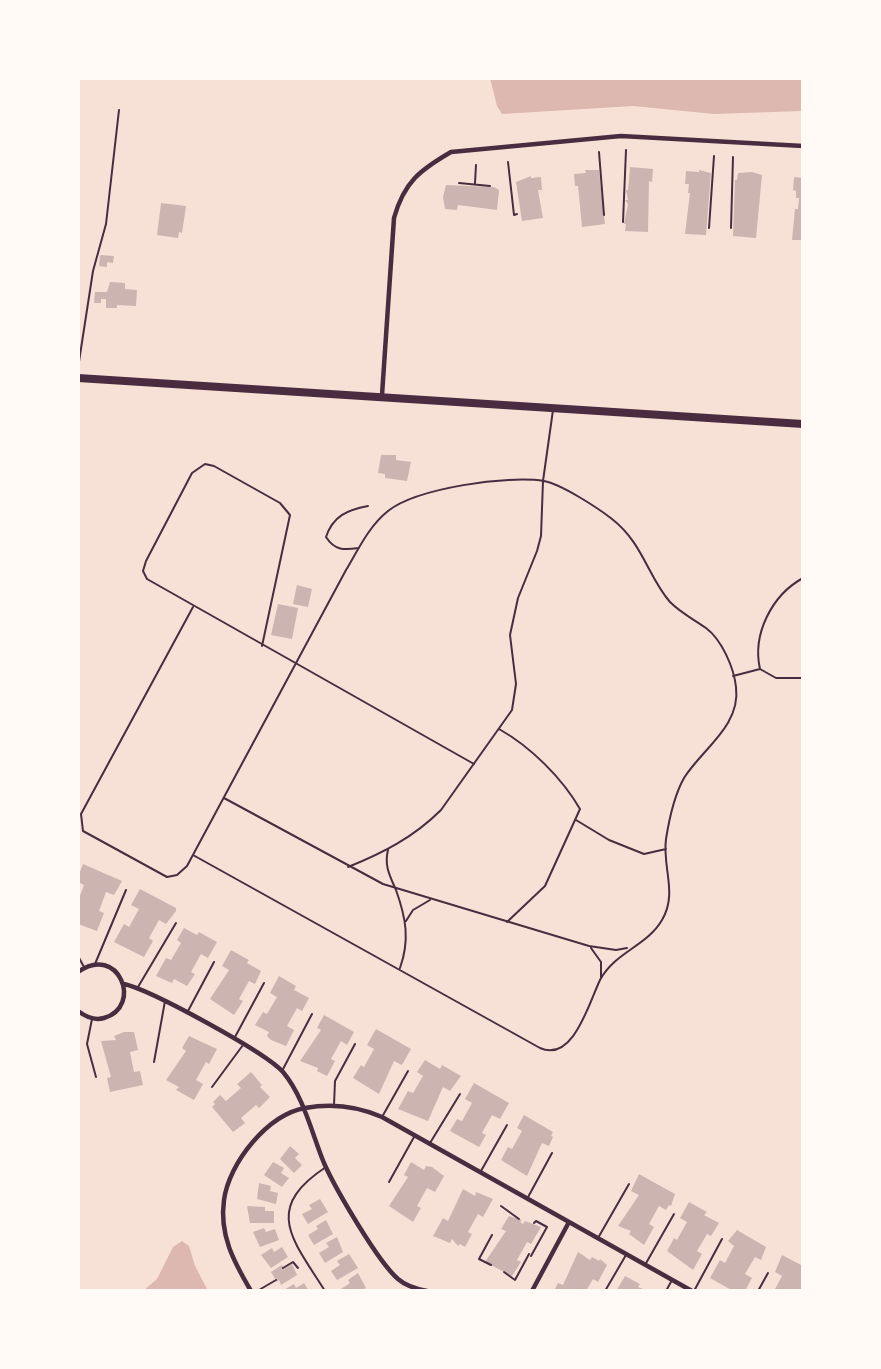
<!DOCTYPE html>
<style>
body{margin:0}
#map{position:relative;width:881px;height:1369px;overflow:hidden;background:#f7e1d7;font-family:Commissioner,sans-serif}
canvas{display:block}
.frame{position:absolute;inset:0;border:80px solid #fffaf5;pointer-events:none}
</style>
<div id="map">
<canvas width="881" height="1369"></canvas>
<div class="frame"></div>
</div>
<script>
const ctx = document.querySelector('canvas').getContext('2d');
ctx.lineJoin = 'round';
function paint(path, color) { ctx.fillStyle = color; ctx.fill(path, 'evenodd'); }
function stroke(path, color, width, dash) { ctx.strokeStyle = color; ctx.lineWidth = width; ctx.lineCap = dash ? 'butt' : 'round'; ctx.setLineDash(dash || []); ctx.stroke(path); }
paint(new Path2D(`
 M490,78H803V111L714,114L633,106L502,114L497,106Z
 M182,1241L189,1246L195,1266L208,1291H143L157,1279L173,1247Z`), '#dcb8b0');
paint(new Path2D(`
 M630,167L653,169L652,182L649,181L648,232L625,231L626,224H624L628,204L625,200H628L626,190H628Z
 M585,170H599L605,224L582,227L578,186H575L574,174L586,173Z
 M699,170L711,173L706,235L685,234L690,193H688L689,184H685L686,171L699,172Z
 M752,172L762,175L756,238L733,236L735,180H737L738,173Z
 M531,176V178L541,177L542,190H538L543,218L522,221L516,182Z
 M794,177L803,178V240H792L795,209H798L799,198H796V191L793,190Z
 M446,185L494,187L499,190L497,210L458,205L457,210L445,209L443,197Z
 M161,203L186,206L182,233L179,232L178,238L157,235Z
 M100,255L114,256L113,263L107,262V267L99,266Z
 M110,282L125,283V289L137,290L136,306L117,305V308H106V299H101V303H94L95,292H107Z
 M381,455H396V460L411,462L407,481L385,478V474L378,473Z
 M297,585L312,589L308,607L293,604Z
 M278,604L298,608L292,639L271,635Z
 M83,864L122,881L114,895L106,892L99,911L104,913L97,931L78,924V901L84,885L78,882V877Z
 M140,889L176,908V911L166,924L159,920L149,938L153,941L144,957L114,942L124,924L129,927L139,909L131,905Z
 M184,928L197,935L199,932L217,942L208,958L201,954L191,972L195,974L187,986L174,979L172,983L156,976L166,958L171,960L181,943L177,940Z
 M231,950L249,960L247,963L261,971L255,984L249,981L239,999L243,1001L234,1015L210,999L229,970L222,966Z
 M279,976L296,986L294,990L309,998L302,1011L297,1008L287,1026L294,1030L286,1046L271,1040L267,1036L269,1032L255,1025L263,1012L267,1014L277,997L270,993Z
 M324,1015L354,1032L347,1045L341,1041L331,1059L335,1061L327,1076L317,1071L318,1068L300,1061L321,1030L317,1028Z
 M376,1029L411,1049L402,1065L394,1061L379,1094L353,1078L361,1065L364,1067L374,1049L367,1045Z
 M124,1032H134L138,1050L130,1052L134,1072L140,1071L143,1085L110,1092L107,1078L111,1077L101,1041L116,1040L114,1036Z
 M189,1036L217,1049L209,1064L206,1062L196,1080L203,1084L194,1100L176,1090L179,1087L166,1080L186,1051L182,1048Z
 M425,1060L440,1069L442,1065L461,1076L450,1091L443,1087L428,1121L398,1109L408,1091L413,1093L423,1076L417,1072Z
 M251,1072L262,1085L260,1087L270,1097L259,1108L256,1105L241,1118L245,1123L233,1132L212,1107L215,1104L213,1102L220,1095L226,1101L241,1088L237,1084Z
 M474,1083L509,1103L500,1119L492,1115L482,1133L486,1135L479,1147L450,1131L457,1119L462,1121L472,1103L465,1099Z
 M524,1115L553,1132L551,1136L553,1137L549,1146L542,1143L527,1176L501,1160L508,1147L512,1149L522,1131L517,1128Z
 M290,1146L299,1154L295,1158L302,1165L294,1173L280,1159Z
 M273,1162L284,1168L281,1173L289,1178L282,1187L264,1175Z
 M411,1162L424,1170L426,1166L432,1167L444,1176L435,1192L427,1188L417,1206L421,1208L413,1222L389,1206L408,1177L404,1175Z
 M639,1174L675,1194L671,1206L669,1205L666,1210L659,1206L649,1224L654,1227L644,1245L629,1234L631,1231L618,1226L639,1195L631,1191Z
 M259,1183L271,1186L270,1191L278,1193L276,1204L257,1199Z
 M463,1189L475,1196L476,1192L493,1199L483,1217L478,1214L468,1232L472,1234L465,1247L460,1244L458,1246L452,1239L450,1243L433,1236L443,1218L448,1221Z
 M320,1199L328,1212L308,1224L302,1214L312,1209L309,1205Z
 M689,1202L707,1212L704,1215L719,1223L711,1236L707,1234L697,1251L702,1254L693,1270L667,1251L674,1238L677,1240L687,1222L680,1218Z
 M247,1206L265,1207V1211H274V1223H250Z
 M509,1216L522,1220L520,1222L523,1224L525,1221L541,1227L531,1244L527,1242L517,1260L521,1262L512,1276L485,1262L506,1231L501,1229Z
 M326,1220L333,1234L314,1245L308,1235L318,1229L316,1226Z
 M264,1228L266,1232L275,1229L279,1240L260,1247L253,1232Z
 M737,1230L766,1247L761,1260L755,1257L745,1274L752,1278L745,1291H733L710,1278L720,1260L725,1263L734,1246L728,1241Z
 M337,1237L343,1252L325,1263L319,1253L329,1247L326,1243Z
 M282,1247L288,1257L271,1268L261,1255L272,1248L274,1252Z
 M578,1252L590,1260L592,1257L599,1261L600,1259L607,1265L598,1282L593,1279L586,1291H554L558,1283L563,1285Z
 M349,1254L358,1268L337,1280L331,1271L340,1265L337,1261Z
 M782,1255L803,1266V1286L800,1291H774L782,1276L775,1272Z
 M292,1264L297,1275L281,1285L279,1280L277,1282L271,1272L282,1265L284,1269Z
 M358,1273L366,1288L360,1291H342L341,1289L350,1283L348,1280Z
 M625,1276L640,1284L638,1287L648,1291H616Z
 M304,1283L309,1291H282L294,1284L296,1288Z`), '#ccb4b1');
stroke(new Path2D(`
 M599,152L604,215
 M508,162L514,215L517,214
 M459,183L490,186
 M475,183L476,165
 M623,222L626,150
 M709,228L714,156
 M731,228L733,157
 M501,1206L519,1219
 M531,1256L547,1227L536,1221L534,1223
 M491,1265L479,1259L492,1235
 M283,1268L293,1262L298,1268
 M504,1272L515,1280L529,1254
 M259,1290L276,1280`), '#4a2c40', 2);
stroke(new Path2D(`
 M78,368L93,271L106,224L119,110
 M359,548C344,550 335,551 326,537C333,516 347,510 368,506
 M262,646L290,515L280,503L214,466L205,464L192,473L146,561L143,571L147,579L474,764
 M760,669L776,678H803
 M733,676L760,669C752,634 772,595 803,578
 M499,729C531,747 562,778 580,809L545,886L507,922
 M224,798L383,884L589,946L616,950L627,948
 M576,820L609,840L644,854L666,849
 M388,850C384,866 390,876 396,890C406,918 410,940 400,968
 M193,855L540,1048C573,1063 589,1003 600,980C615,952 647,946 662,920C678,893 662,867 666,839C669,820 675,794 684,778C702,749 741,726 736,687C734,668 722,640 706,628C693,619 681,613 670,602C648,577 643,543 612,519C598,508 561,484 544,481C508,475 417,488 388,511C369,526 358,550 346,570L187,866L177,875L167,877L83,831L81,814L193,607
 M348,867C383,853 414,837 441,810L512,710L516,684L510,635L518,598L537,551L541,536L543,481L553,410
 M406,921L413,910L430,900
 M591,948L601,962V978
 M78,956L84,967
 M95,964L126,890
 M138,987L176,923
 M188,1011L214,962
 M92,1019L87,1044L96,1077
 M235,1037L264,983
 M154,1062L165,1001
 M282,1071L312,1014
 M212,1087L243,1045
 M334,1105L335,1081L355,1044
 M382,1117L408,1071
 M430,1143L460,1094
 M481,1171L507,1125
 M389,1182L414,1137
 M527,1199L552,1153
 M598,1238L629,1184
 M645,1265L674,1214
 M325,1291C293,1240 262,1209 326,1167
 M605,1291L626,1255
 M666,1291L672,1280
 M694,1291L722,1239
 M758,1291L768,1273`), '#4a2c40', 2);
stroke(new Path2D(`
 M382,395L394,218C404,182 420,170 451,152L621,136L803,146
 M78,972C118,943 144,1006 104,1018C94,1021 86,1017 78,1011
 M124,984C151,990 265,1052 283,1072C304,1097 312,1134 324,1163C335,1188 378,1262 398,1279C406,1286 416,1289 427,1291
 M251,1291C234,1262 219,1235 224,1200C229,1163 267,1115 305,1108C332,1103 357,1106 382,1117L692,1291
 M532,1291L569,1222`), '#4a2c40', 4.5);
stroke(new Path2D(`
 M78,378L803,424`), '#4a2c40', 8);
</script>
